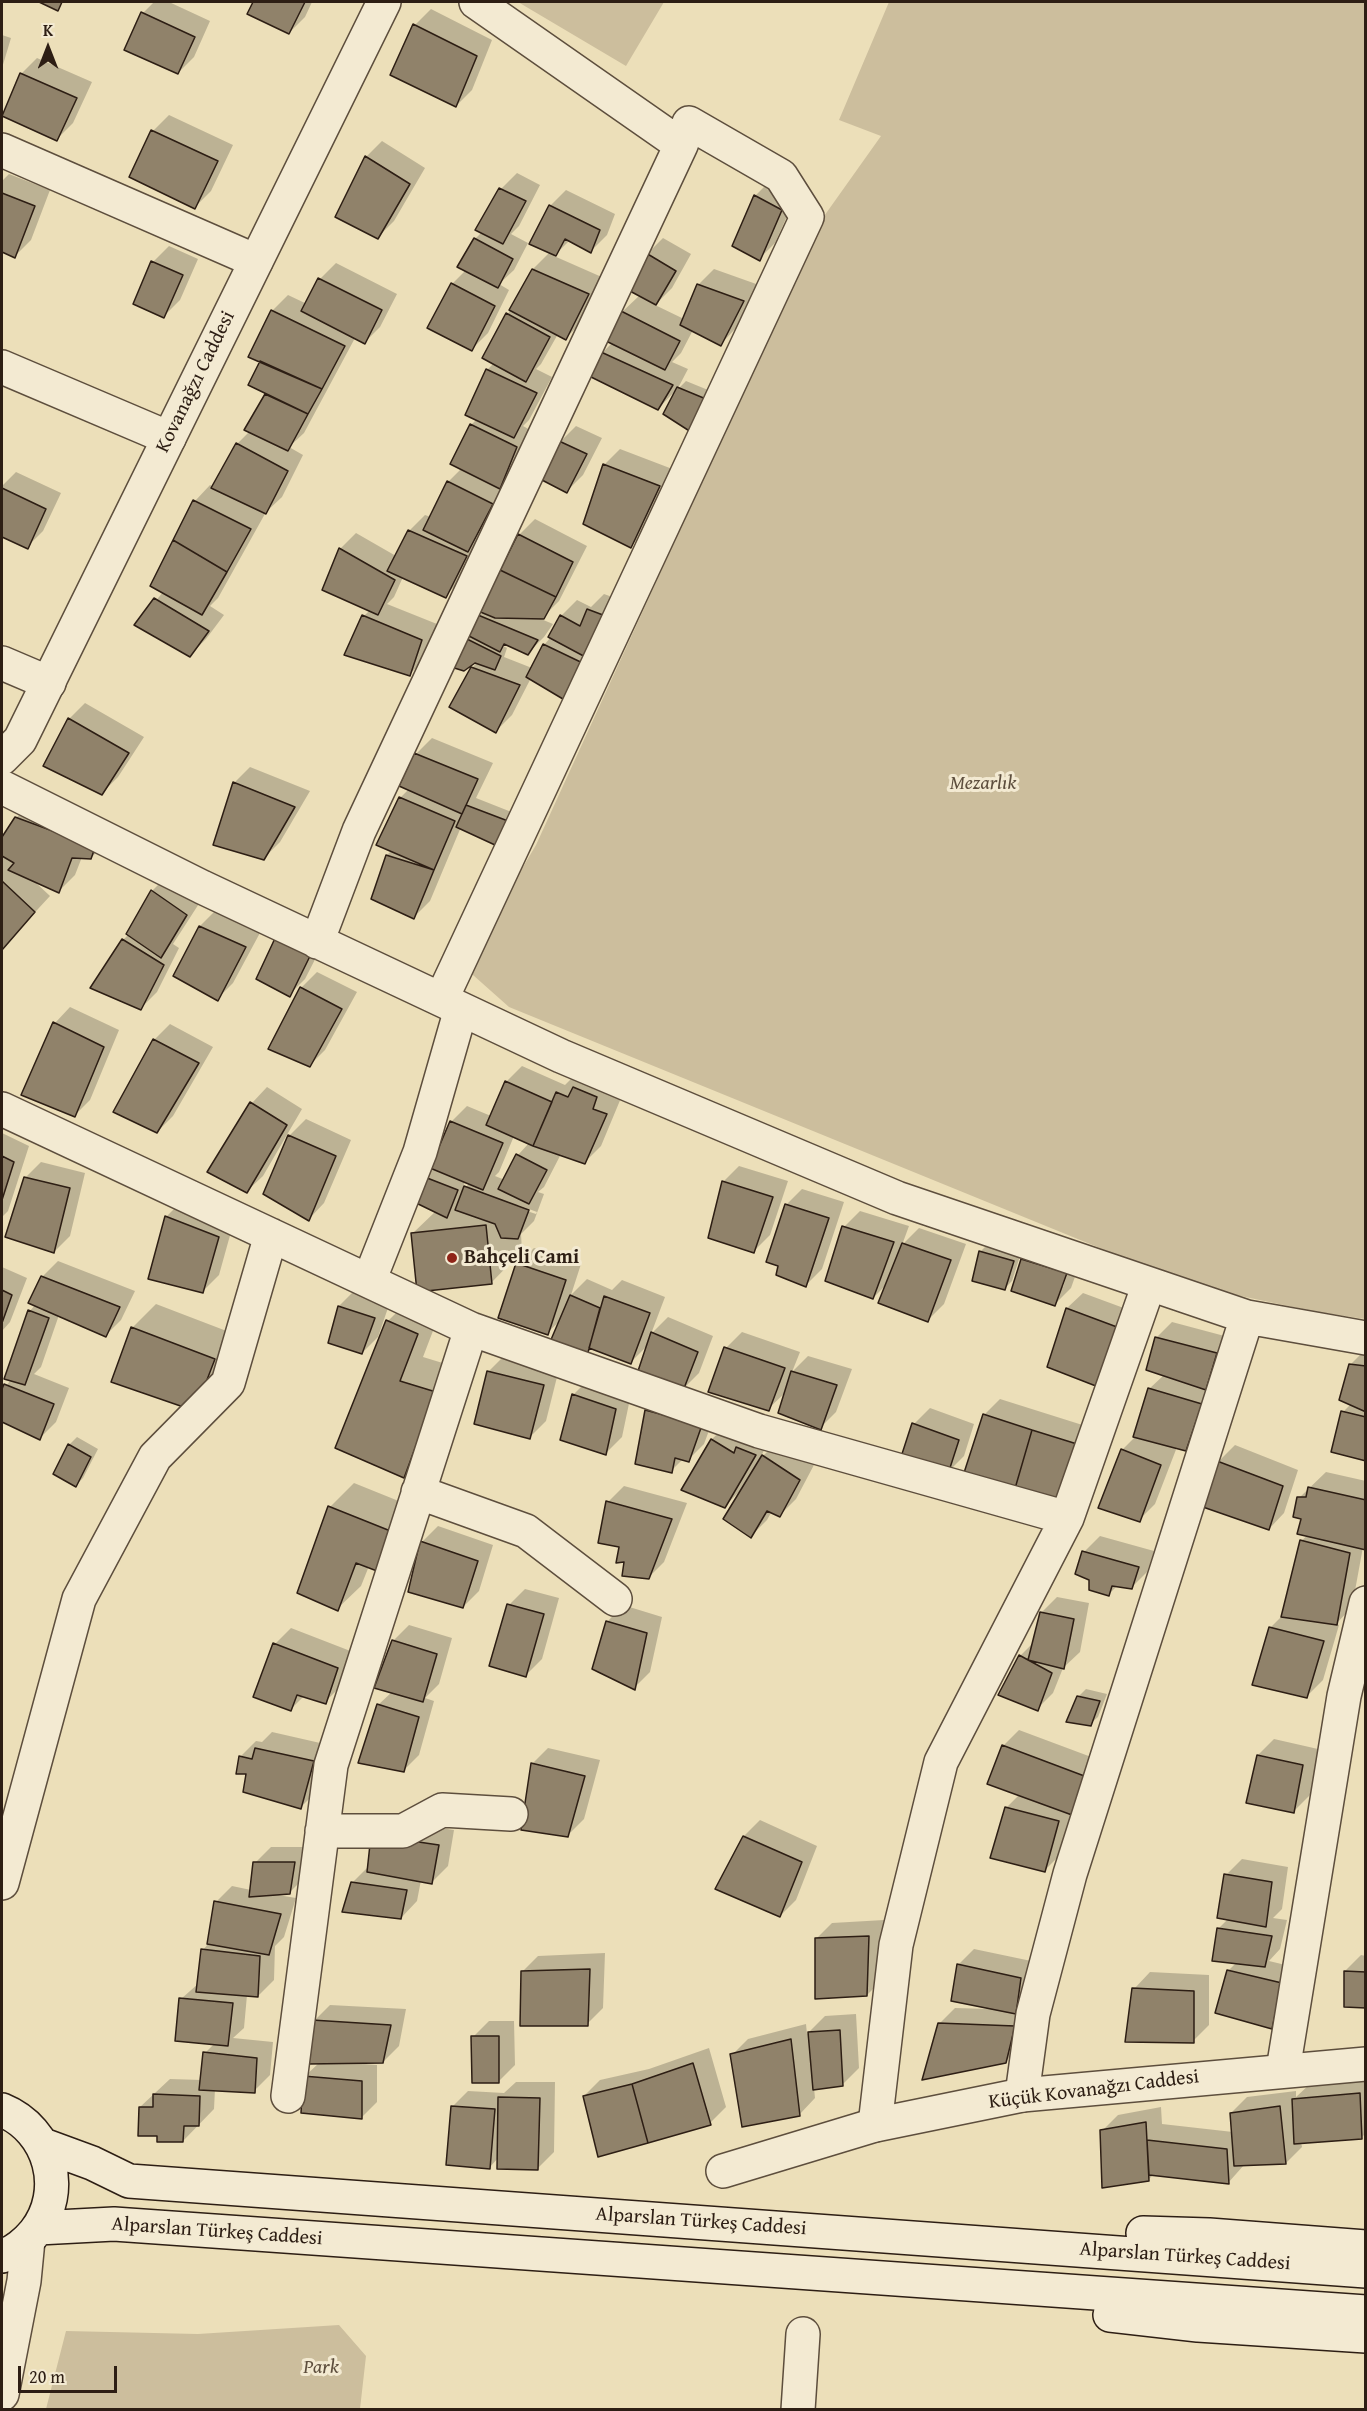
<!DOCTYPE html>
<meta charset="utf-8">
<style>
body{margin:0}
#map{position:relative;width:1367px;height:2411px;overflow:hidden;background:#ecdfb9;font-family:"Gentium Book Plus",serif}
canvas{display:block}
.frame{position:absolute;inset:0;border:3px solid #2d1e14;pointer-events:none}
.north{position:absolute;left:18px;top:18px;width:60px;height:60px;-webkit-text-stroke:4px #f3ead2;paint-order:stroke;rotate:0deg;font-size:16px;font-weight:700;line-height:24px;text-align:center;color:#2d1e14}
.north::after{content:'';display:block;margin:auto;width:21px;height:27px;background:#2d1e14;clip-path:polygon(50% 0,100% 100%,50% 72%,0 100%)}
.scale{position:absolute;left:18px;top:2366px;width:99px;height:27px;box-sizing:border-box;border:3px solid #2d1e14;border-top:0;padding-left:8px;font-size:18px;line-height:21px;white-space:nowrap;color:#2d1e14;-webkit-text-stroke:4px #f3ead2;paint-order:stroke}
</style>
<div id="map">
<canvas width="1367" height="2411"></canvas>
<div class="frame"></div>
<div class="north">K</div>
<div class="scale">20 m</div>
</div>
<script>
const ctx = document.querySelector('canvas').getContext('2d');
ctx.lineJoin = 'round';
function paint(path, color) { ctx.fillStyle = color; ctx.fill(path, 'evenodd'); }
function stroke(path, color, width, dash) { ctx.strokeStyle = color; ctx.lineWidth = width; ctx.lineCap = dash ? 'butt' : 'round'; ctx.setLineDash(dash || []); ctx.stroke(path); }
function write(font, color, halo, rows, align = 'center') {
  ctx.font = font + ' "Gentium Book Plus",serif'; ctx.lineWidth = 6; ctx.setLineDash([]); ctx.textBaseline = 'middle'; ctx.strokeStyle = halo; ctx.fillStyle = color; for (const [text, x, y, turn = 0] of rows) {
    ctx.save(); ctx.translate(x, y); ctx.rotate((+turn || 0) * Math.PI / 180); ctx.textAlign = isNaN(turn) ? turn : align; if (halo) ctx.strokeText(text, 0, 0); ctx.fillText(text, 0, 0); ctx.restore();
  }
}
paint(new Path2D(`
 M518,2H664L626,66Z
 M889,2H1365V1319L1312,1311L1193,1286L509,1007L464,967L536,845L822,219L881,136L839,120Z
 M339,2325L366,2356L360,2409H46L66,2331L198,2334Z`), '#ccbe9d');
paint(new Path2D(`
 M154,2H169L210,21L194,57L178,73L126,49L143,13Z
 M255,2H312L305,17L289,33L249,13Z
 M431,9L492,40L472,90L456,106L392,74L415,25Z
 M2,35L11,38L2,68Z
 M37,58L92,82L73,123L57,139L21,74Z
 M169,115L233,145L211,191L195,207L153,131Z
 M382,141L425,168L394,221L378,237L366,157Z
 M517,173L540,185L519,226L511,234L528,243L514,270L499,284L509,290L488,333L472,349L452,284L466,270L475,239L482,232L501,189Z
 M9,174L50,190L31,240L15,256L2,251V181Z
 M771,180L797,194L775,243L759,259L755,196Z
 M566,190L615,214L607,235L591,251L570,240L554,256L604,278L582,322L566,338L558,334L541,364L536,369L552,377L529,420L523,426L532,431L515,471L502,485L508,488L461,580L445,596L403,577L394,597L387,604L437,624L426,658L410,674L364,616L370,610L340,549L356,533L396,556L409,531L425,515L431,517L448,482L462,468L471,425L477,419L467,414L488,369L494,363L508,314L533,269L550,252V206Z
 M663,238L691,254L672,288L655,305L684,319L698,285L714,269L759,285L736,328L721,344L693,330L681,353L672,362L688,369L677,390L686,381L713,392L698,422L676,390L658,409L602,353L612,343L622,312L640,295L647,254Z
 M169,246L198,259L180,300L164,316L153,262Z
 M336,263L397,294L380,327L364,343L355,338L304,433L289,447L303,455L282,497L266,512L218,598L210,606L224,615L206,639L190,655L137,624L163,592L195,501L210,485L214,487L237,444L250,431L246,430L267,393L262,361L272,311L288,295L307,304L320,279Z
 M576,426L602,438L583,475L567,491L542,478L560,442Z
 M620,449L675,470L647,530L631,546L585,523L604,465Z
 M16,472L61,493L43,531L27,547L2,535V486Z
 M535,519L587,546L559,601L541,619L553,624L544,637L528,653L506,643L503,646L507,648L504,657L532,668L544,645L551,637L561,616L577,600L591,607L604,594L626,602L588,687L531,678L512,715L496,731L472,668L479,660L453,666L479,616L484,611L519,535Z
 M85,703L144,737L118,777L102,793L69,719Z
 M432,738L493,763L476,798L514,813L502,836L461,827L430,901L414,917L387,855L392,850L400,798L409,789L416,754Z
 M250,767L310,791L280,842L264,858L234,783Z
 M32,802L82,820L90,812L113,823L107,841L91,858L82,857L75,875L59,891L33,880L50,896L2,948V839L16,818Z
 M168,875L202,899L173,944L179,948L157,992L141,1008L123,940L129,934L152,891Z
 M216,910L261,931L233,983L217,999L175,976L200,926Z
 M327,936L305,979L289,995L258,978Z
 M317,972L357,992L325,1050L309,1066L301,988Z
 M70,1007L119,1030L90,1100L74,1116L23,1094L55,1023Z
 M170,1024L213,1047L173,1116L157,1132L154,1040Z
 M522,1066L565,1085L573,1077L621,1098L601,1146L585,1162L561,1154L544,1187L538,1192L544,1194L534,1221L521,1234L522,1251L491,1283L413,1233L436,1211L423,1177L432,1169L451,1122L467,1106L491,1116L506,1082ZM514,1136L529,1143L518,1155L505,1180L495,1176L499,1172ZM465,1181L470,1183L462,1191ZM518,1205L537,1212L536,1214L518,1208Z
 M267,1087L302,1109L263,1176L247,1191L252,1103Z
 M306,1119L351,1140L324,1203L309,1219L264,1193L290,1135Z
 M2,1133L29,1146L8,1211L2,1217Z
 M41,1162L85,1173L70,1236L54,1252L25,1178Z
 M739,1166L788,1181L770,1235L754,1251L723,1182Z
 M802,1189L844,1202L822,1269L806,1285L786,1205Z
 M182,1201L234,1221L219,1275L203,1291L166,1217Z
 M860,1211L909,1226L902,1245L919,1228L966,1244L944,1304L928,1320L888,1283L873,1298L844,1227Z
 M988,1244L1021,1253L1012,1281L1005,1288L980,1252Z
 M1038,1244L1082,1257L1071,1288L1055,1304L1022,1260ZM1068,1265L1070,1266L1063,1287H1060Z
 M534,1248L581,1264L571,1295L587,1279L612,1290L622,1280L665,1297L651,1334L668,1317L713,1336L699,1373L683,1389L648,1345L631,1362L592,1348L586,1354L561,1320L547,1333L518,1264Z
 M58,1261L135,1291L121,1320L105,1336L59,1315L41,1367L34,1374L69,1388L56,1422L40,1438L2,1420V1393L11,1379L30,1311L35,1305L42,1277Z
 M2,1267L27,1278L10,1322L2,1331Z
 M355,1290L390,1302L378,1337L362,1353L330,1342L339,1306Z
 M1083,1293L1140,1314L1049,1366L1067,1308Z
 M412,1297L441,1310L423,1357L459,1368L427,1453L404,1476L388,1321Z
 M156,1304L237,1335L195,1409L132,1328Z
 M1172,1322L1232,1338L1221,1372L1208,1385L1217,1388L1201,1433L1185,1449L1177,1447L1155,1504L1139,1520L1122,1450L1135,1437L1149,1389L1164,1375L1156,1338Z
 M742,1332L800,1352L792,1372L808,1356L852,1369L836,1412L820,1428L786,1392L768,1409L726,1348Z
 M1366,1349V1459L1343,1412L1351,1404L1350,1365Z
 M504,1356L559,1369L546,1421L530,1437L488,1372Z
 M589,1379L631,1394L622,1437L606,1453L573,1395Z
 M663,1395L717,1409L704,1444L688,1460L683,1459L671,1471L647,1411Z
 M1000,1399L1092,1428L1056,1503L984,1415Z
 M930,1408L974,1424L964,1456L948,1472L914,1424Z
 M728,1424L770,1439L759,1460L779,1440L815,1463L796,1499L780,1515L772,1511L767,1520L751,1536L741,1490L725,1506L683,1489L712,1439Z
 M77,1437L98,1449L83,1478L76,1485L69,1445Z
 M1235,1445L1298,1470L1284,1513L1269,1529L1202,1505L1219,1461Z
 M1326,1472L1366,1481V1548L1363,1547L1352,1607L1336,1624L1339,1625L1323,1680L1307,1696L1270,1628L1282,1616L1301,1541L1308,1535L1299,1498Z
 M354,1483L416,1508L369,1566L361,1586L337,1609L330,1507Z
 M624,1486L687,1503L664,1562L648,1578L626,1560L608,1502Z
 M438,1526L493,1545L479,1591L463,1607L422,1542Z
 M1100,1536L1154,1551L1147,1572L1131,1588L1117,1586L1108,1595L1084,1552Z
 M525,1589L559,1598L542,1659L526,1675L509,1605Z
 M1057,1597L1089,1603L1080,1652L1063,1668L1053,1693L1037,1709L1020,1656L1034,1642L1041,1613Z
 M623,1605L662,1617L650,1672L634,1688L594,1668L608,1621Z
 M409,1625L452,1638L439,1684L425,1698L434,1701L419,1755L403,1771L378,1705L392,1692L393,1641Z
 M291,1628L353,1652L341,1686L325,1702L304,1696L291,1709L275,1644Z
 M1086,1689L1107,1694L1098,1717L1090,1724L1078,1697Z
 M1019,1730L1102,1761L1072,1812L1060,1855L1044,1871L1006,1808L1020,1794L1003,1746Z
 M272,1732L329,1745L317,1791L301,1807L248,1773L240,1757L256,1741L262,1742Z
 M1274,1739L1318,1749L1310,1795L1294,1811L1258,1755Z
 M548,1748L600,1760L584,1819L568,1835L532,1764Z
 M388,1820L454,1830L448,1866L432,1882L421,1880L417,1901L401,1918L352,1883L369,1866Z
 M760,1820L817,1846L796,1900L780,1916L717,1889L744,1836Z
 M271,1847H310L305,1877L289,1893L278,1895L296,1898L284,1937L275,1946L274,1980L258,1996L247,1995L244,2028L233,2038L273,2042L270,2075L254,2091L215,2089L214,2109L183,2141L159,2135L140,2107L170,2079L202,2080L205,2053L215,2043L181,1999L199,1983L203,1950L208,1944L216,1902L232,1886L251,1890L255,1863Z
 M1242,1859L1288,1867L1282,1909L1273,1918L1287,1920L1280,1949L1269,1961L1298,1968L1287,2011L1271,2027L1229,1970L1237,1962L1218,1929L1229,1918L1226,1875Z
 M884,1920L883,1979L867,1995L816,1939L832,1923Z
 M974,1949L1036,1962L1022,2045L1006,2061L939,2024L955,2008L990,2009L958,1965Z
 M605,1953L603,2008L587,2024L522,1972L538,1956Z
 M1361,1955L1366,1956V2007L1345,1971Z
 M1150,1972L1209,1975V2025L1193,2041L1134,1989Z
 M330,2005L406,2009L399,2046L383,2062H364V2064L377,2065V2102L361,2118L304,2077L319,2063L314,2021Z
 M856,2014L859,2068L843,2084L814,2088L815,2098L799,2115L732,2055L748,2039L806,2024L807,2034L825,2016Z
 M489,2021H514L515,2065L499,2081L473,2037Z
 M709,2048L726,2107L710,2123L584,2096L600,2080L649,2069Z
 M1366,2079V2133L1361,2138L1301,2142L1302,2147L1286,2163L1244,2165L1228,2183L1154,2174L1148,2180L1102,2131L1118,2115L1161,2107L1162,2124L1233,2132L1231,2113L1247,2097L1296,2091V2097L1310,2084Z
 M516,2082H555L554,2152L538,2168L498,2158L490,2167L452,2107L468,2091L504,2093Z`), '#0003');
const building = new Path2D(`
 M39,2H62L58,11Z
 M253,2H305L289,34L247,14Z
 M141,12L195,37L178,74L124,50Z
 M413,24L477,56L456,107L390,75Z
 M20,73L77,98L57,141L2,116Z
 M151,130L218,161L195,209L129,177Z
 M365,156L410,184L378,239L335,217Z
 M499,188L526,201L503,244L475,230Z
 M2,193L35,206L15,258L2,252Z
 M754,195L782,210L760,261L732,246Z
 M549,205L600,230L591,253L565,239L556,256L529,244Z
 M474,238L513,259L498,288L457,267Z
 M646,253L676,271L656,305L628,290Z
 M151,261L183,275L164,318L133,304Z
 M532,269L589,294L566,340L509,310Z
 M318,278L382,310L365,344L301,311Z
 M451,283L495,306L472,351L427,328Z
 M697,284L744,301L721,346L680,325Z
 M271,310L345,346L322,389L248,357Z
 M621,311L680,341L665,370L606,341Z
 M506,313L550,337L526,382L482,358Z
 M601,352L673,385L658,410L589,376Z
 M260,361L322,389L308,414L248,385Z
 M486,369L537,393L514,438L465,415Z
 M677,387L706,399L691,432L663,414Z
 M265,394L308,414L288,451L244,430Z
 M470,424L517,447L500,489L450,464Z
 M559,441L587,454L567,493L540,479Z
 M236,443L288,471L266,514L211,488Z
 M603,464L660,486L631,548L583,524Z
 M447,481L493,504L468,552L423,530Z
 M2,488L46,509L28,549L2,537Z
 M193,500L251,529L227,572L173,540Z
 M408,530L467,556L446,598L387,571Z
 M518,534L573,562L556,597L500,570Z
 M173,540L227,572L202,615L150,586Z
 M339,548L395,580L378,615L322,590Z
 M500,570L556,597L544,619L495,618L478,611Z
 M154,598L209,631L190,657L134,625Z
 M587,609L611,618L591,660L548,637L560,615L580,626Z
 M362,615L422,640L410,676L344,655Z
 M478,615L538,640L528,655L504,644L500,652L467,635Z
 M463,637L501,656L495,670L475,663L464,671L451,667Z
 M543,644L591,667L573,705L526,677Z
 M471,667L520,685L496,733L449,707Z
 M68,718L129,753L102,795L43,766Z
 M414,753L478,779L462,814L399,786Z
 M233,782L295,807L264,860L213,845Z
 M399,797L455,821L434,870L376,845Z
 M466,805L508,821L495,845L456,827Z
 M15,817L69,837L98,839L91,859L72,858L59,893L8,870L14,863L2,856V837Z
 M386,855L434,870L414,919L371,899Z
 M2,881L35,912L2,950Z
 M151,890L187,915L161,958L126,934Z
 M199,926L246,947L218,1001L173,976Z
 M277,934L312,952L290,997L256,979Z
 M122,939L164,965L141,1010L90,988Z
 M300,987L342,1009L310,1067L268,1049Z
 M53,1022L104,1047L75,1117L21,1095Z
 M153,1039L199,1063L157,1133L113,1112Z
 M505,1081L552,1102L533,1146L486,1125Z
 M573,1087L597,1097L593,1109L607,1114L585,1164L533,1146L556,1092L568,1097Z
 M250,1102L287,1125L247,1193L207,1172Z
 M450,1121L503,1143L483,1190L430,1168Z
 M288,1135L336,1156L309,1221L263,1194Z
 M516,1154L547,1170L529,1204L498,1189Z
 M2,1156L14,1162L2,1200Z
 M422,1176L458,1190L447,1218L412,1201Z
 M24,1177L70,1188L54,1253L5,1237Z
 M722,1181L773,1197L754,1253L708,1238Z
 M464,1186L529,1210L518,1239L501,1238L495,1224L455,1210Z
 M785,1204L829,1218L806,1287L776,1275L778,1266L766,1262Z
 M165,1216L219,1237L203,1293L148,1279Z
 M486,1225L492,1284L417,1292L411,1233Z
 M842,1226L894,1242L873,1299L825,1281Z
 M902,1243L951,1260L928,1322L878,1303Z
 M979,1251L1014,1261L1005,1290L972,1281Z
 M1021,1259L1067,1273L1055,1306L1011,1291Z
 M516,1263L566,1280L548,1335L498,1318Z
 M41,1276L120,1307L106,1337L28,1303Z
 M2,1290L12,1295L2,1323Z
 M570,1295L600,1308L587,1356L550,1342Z
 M604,1296L650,1313L631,1364L589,1348Z
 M338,1306L375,1318L362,1354L328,1343Z
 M1066,1308L1125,1330L1101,1388L1047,1367Z
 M28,1310L49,1318L25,1385L4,1379Z
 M386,1320L418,1334L400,1381L436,1392L404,1478L335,1448Z
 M131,1327L215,1359L195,1411L111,1382Z
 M651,1332L698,1352L683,1391L637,1374Z
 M1155,1337L1217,1353L1206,1390L1146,1370Z
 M724,1347L785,1368L769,1411L708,1392Z
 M1349,1364L1366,1366V1412L1339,1400Z
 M487,1371L544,1385L530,1439L474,1424Z
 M791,1371L837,1385L821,1430L778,1413Z
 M4,1384L54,1404L40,1440L2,1422V1389Z
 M1148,1388L1202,1404L1186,1451L1133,1437Z
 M572,1394L616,1409L606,1455L560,1440Z
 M645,1410L702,1425L689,1462L675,1458L672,1473L635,1464Z
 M1341,1411L1366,1417V1461L1331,1452Z
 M983,1414L1032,1430L1014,1492L962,1479Z
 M912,1423L959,1440L948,1474L901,1457Z
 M1032,1430L1077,1444L1057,1505L1014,1492Z
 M711,1439L734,1453L736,1447L756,1455L725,1508L681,1490Z
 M68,1444L91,1457L76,1487L53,1474Z
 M1121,1449L1161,1465L1140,1522L1098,1508Z
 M762,1455L800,1480L780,1517L767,1511L751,1538L723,1519Z
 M1217,1461L1283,1486L1269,1530L1200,1506Z
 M1308,1487L1366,1500V1550L1297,1534L1301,1519L1293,1517L1297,1497H1306Z
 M606,1501L672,1519L649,1579L622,1576L624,1562L616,1563L619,1547L598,1543Z
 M328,1506L393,1532L377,1571L356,1563L338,1611L297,1593Z
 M1300,1540L1350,1553L1337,1625L1281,1617Z
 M420,1541L478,1561L463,1608L408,1592Z
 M1082,1551L1139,1567L1132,1589L1112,1586L1109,1596L1089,1590V1580L1075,1574Z
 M507,1604L544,1614L526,1677L489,1666Z
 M1040,1612L1074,1619L1064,1669L1028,1660Z
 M606,1621L647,1633L635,1690L592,1669Z
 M1269,1627L1324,1641L1307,1698L1252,1685Z
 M392,1640L437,1654L423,1702L374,1688Z
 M273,1643L338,1668L326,1704L297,1695L291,1711L253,1697Z
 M1019,1655L1052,1673L1038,1711L998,1695Z
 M1077,1696L1100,1701L1091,1726L1066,1722Z
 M377,1704L419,1717L404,1772L358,1763Z
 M1002,1745L1087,1777L1072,1815L987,1784Z
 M255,1748L314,1761L301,1809L243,1792L246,1774H236L239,1756L252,1759Z
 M1257,1755L1303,1765L1294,1813L1246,1803Z
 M531,1763L585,1776L568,1837L521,1830Z
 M1005,1807L1059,1821L1045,1872L990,1858Z
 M371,1835L439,1845L432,1884L367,1872Z
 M743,1836L802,1862L780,1917L715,1889Z
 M253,1862H295L290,1894L249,1897Z
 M1224,1874L1272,1882L1266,1927L1217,1918Z
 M351,1882L407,1890L401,1919L342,1912Z
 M214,1901L281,1914L269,1955L207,1944Z
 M1217,1928L1272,1936L1265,1967L1212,1961Z
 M869,1936L867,1996L815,1999V1938Z
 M201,1949L260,1956L258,1997L196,1992Z
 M957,1964L1021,1978L1016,2014L951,2001Z
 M590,1969L588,2026H520L521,1971Z
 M1227,1970L1282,1983L1272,2029L1215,2013Z
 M1344,1971L1366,1972V2008L1344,2007Z
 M1132,1988L1194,1991V2043L1125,2042Z
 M179,1998L233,2003L228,2046L175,2041Z
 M312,2020L391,2025L383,2063L307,2064Z
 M938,2023L1015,2026L1006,2063L922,2080Z
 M840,2030L843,2086L813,2090L808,2032Z
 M471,2036H499V2083H472Z
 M791,2039L800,2116L742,2127L730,2054Z
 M203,2052L257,2058L255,2093L199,2090Z
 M693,2063L711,2125L648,2143L632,2084Z
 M303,2076L362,2081V2119L301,2113Z
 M632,2084L648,2143L598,2157L583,2096Z
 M1360,2093L1362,2139L1294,2144L1292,2099Z
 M153,2094L200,2096L199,2126H184L183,2142H157V2136H138L139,2107H153Z
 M498,2097L540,2098L538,2170L497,2169Z
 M451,2106L495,2109L490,2169L446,2165Z
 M1280,2106L1286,2164L1234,2166L1230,2113Z
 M1146,2122L1149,2181L1102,2188L1100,2130Z
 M1147,2140L1227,2149L1229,2184L1149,2175Z`);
paint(building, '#90826a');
stroke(building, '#2d1e14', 1.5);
const minor = new Path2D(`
 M2,150L256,261
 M2,367L169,438
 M2,663L49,683
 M2,787L202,887L561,1056L897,1198L1247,1317L1366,1338
 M317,942L359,831L681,145L476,2
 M442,998L807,217L781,176L689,123L681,145
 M2,1109L471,1329L759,1431L1067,1518
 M369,1281L420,1152L461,1009
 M418,1492L526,1531L615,1599
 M322,1831H403L442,1810L511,1814
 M2,1883L79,1599L155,1457L228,1383L271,1235
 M1283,2070L1344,1696L1366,1603
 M1022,2095L1033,2014L1070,1874L1247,1317
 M288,2096L331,1765L471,1329
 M875,2125L896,1945L941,1762L1067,1518L1149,1284
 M798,2410L803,2334`);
const tertiary = new Path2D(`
 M2,758L20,740L384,2
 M723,2171L875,2125L1022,2095L1366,2064
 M2,2394L24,2281L28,2240`);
const secondary = new Path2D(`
 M2,2110C51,2130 67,2191 35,2232C27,2242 14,2253 2,2256
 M43,2145L92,2163L129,2181L1366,2271
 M38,2228L114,2224L1366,2312
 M1143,2233L1209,2235L1366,2247
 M1110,2315L1198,2325L1366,2336`);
stroke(minor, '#5d4e3d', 36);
stroke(tertiary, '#5d4e3d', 36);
stroke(secondary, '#2d1e14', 36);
stroke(minor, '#f3ead2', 33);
stroke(tertiary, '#f3ead2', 33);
stroke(secondary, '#f3ead2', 33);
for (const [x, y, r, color] of [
 [452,1258,6,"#8f2418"]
]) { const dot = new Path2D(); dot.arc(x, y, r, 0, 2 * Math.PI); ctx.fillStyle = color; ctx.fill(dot); stroke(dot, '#f3ead2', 2); }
write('20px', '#2d1e14', '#f3ead2', [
 ["Kovanağzı Caddesi",196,382,-64],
 ["Küçük Kovanağzı Caddesi",1094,2090,-7],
 ["Alparslan Türkeş Caddesi",701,2222,4],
 ["Alparslan Türkeş Caddesi",217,2232,4],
 ["Alparslan Türkeş Caddesi",1185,2257,4]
]);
write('italic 20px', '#5d4e3d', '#f3ead2', [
 ["Mezarlık",983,784],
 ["Park",321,2368]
]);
write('bold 20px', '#2d1e14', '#f3ead2', [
 ["Bahçeli Cami",464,1258]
], 'left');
</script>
